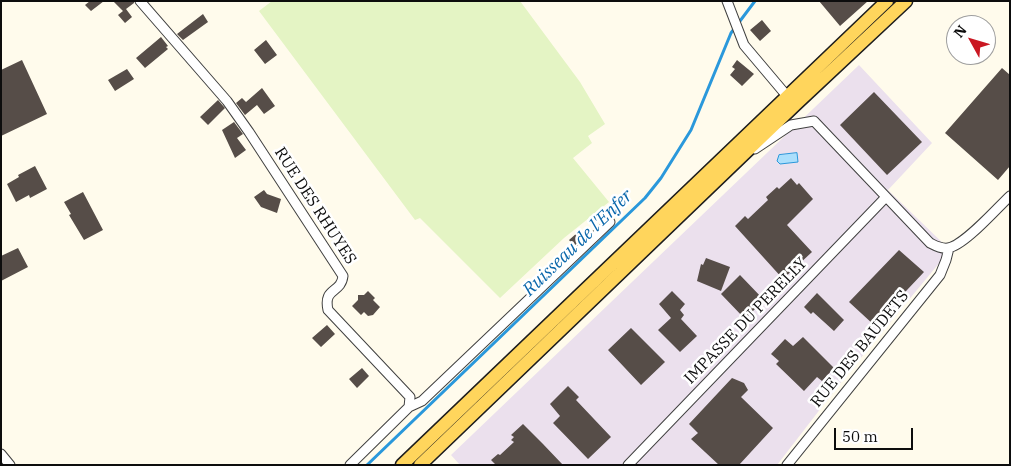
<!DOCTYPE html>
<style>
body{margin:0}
#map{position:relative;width:1011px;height:466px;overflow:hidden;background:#fffbec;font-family:"IBM Plex Serif",serif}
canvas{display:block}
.frame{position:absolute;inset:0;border:2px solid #0d0d0d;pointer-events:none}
.north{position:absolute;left:946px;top:15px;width:50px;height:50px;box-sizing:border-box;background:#fff;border:1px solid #9e9e9e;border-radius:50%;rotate:309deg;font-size:14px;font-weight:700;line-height:20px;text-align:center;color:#0d0d0d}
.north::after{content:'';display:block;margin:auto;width:18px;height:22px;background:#ca1722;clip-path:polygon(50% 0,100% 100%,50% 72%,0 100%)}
.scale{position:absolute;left:834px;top:428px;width:79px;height:22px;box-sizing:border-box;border:2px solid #0d0d0d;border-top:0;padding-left:6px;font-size:15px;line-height:18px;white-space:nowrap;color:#0d0d0d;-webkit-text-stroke:4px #fff;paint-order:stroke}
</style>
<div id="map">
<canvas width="1011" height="466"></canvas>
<div class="frame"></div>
<div class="north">N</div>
<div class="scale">50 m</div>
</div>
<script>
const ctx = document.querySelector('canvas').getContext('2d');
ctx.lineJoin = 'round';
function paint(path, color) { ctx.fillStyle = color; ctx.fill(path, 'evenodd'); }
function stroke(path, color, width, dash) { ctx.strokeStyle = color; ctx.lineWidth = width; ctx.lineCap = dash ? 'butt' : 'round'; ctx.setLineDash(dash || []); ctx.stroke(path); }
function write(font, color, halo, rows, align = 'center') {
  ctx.font = font + ' "IBM Plex Serif",serif'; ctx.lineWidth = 5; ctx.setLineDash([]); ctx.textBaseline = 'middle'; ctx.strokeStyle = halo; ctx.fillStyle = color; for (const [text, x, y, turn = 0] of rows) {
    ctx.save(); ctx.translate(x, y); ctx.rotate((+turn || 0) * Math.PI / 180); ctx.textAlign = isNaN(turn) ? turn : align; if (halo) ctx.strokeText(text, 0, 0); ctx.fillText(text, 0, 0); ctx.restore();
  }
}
paint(new Path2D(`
 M859,65L932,143L888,190L950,250L845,377L777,465H460L451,455Z`), '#ebe0ed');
paint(new Path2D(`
 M272,1H520L580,82L605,124L588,136L592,143L573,158L609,202L564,238L500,298L420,218L415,220L259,11Z`), '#e4f4c4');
const water = new Path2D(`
 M797,153L798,162L780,164L777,161L779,155Z`);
paint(water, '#abdffc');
stroke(water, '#2a98db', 1);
stroke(new Path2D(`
 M367,465L645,198L661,178L691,130L731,33L755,1`), '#2a98db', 3);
paint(new Path2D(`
 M90,1H104L91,11L85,5Z
 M113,1H134V3L126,9L132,17L125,23L118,15L123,11Z
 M819,1H868L840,26Z
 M203,14L208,22L183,40L177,34Z
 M762,20L771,31L760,41L750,30Z
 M161,37L168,46L166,47L168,49L145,68L136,58Z
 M266,40L277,55L265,64L254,50Z
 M22,60L47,114L1,136V70Z
 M737,60L754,74L742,86L730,75L735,69L732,67Z
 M1002,68L1010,75V166L998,180L945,133Z
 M127,69L134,79L115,91L108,80Z
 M262,88L275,106L264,114L257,105L245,115L236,103L242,98L246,102Z
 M874,92L922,142L887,175L840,125Z
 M218,100L225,108L208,125L200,117Z
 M234,122L243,134L237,138L246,150L235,158L222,130Z
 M35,166L47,189L30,198L29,195L16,202L7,184L19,177L18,175Z
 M791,178L797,185L799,183L813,199L787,225L812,252L783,279L735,226L745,216L748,219L768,200L766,197L777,187L779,189Z
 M264,190L267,194L281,199L277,213L261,207L254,197Z
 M83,192L103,230L84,240L69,215L71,214L64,202Z
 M577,233L582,239L574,246L569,240Z
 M18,248L28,267L1,281V256Z
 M899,250L924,272L874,325L849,302Z
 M706,258L730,267L721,291L697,281L701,264L703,265Z
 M740,275L764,300L745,319L721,294Z
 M368,291L375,298L373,300L380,307L373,315L368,316L364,312L361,315L352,306L358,300V295H364Z
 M672,291L685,304L680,310L684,315L681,319L697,336L680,352L658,330L671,318L659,304Z
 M817,293L844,320L834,331L813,312L811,314L804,307Z
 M327,325L335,334L321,347L312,338Z
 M631,328L665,362L641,385L608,350Z
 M803,337L834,368L822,381L817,377L804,391L776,364L779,361L771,354L785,339L793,346Z
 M362,368L369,376L357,388L349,379Z
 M732,378L744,383L748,390L741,397L773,428L739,465H719L691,439L698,433L689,424Z
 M568,386L579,397L576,400L611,437L588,459L553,423L560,416L550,404Z
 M523,424L543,444L563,465H496L491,460L498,454L500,455L514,442L511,440L514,437L511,435Z`), '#564d48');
const minor = new Path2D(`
 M140,1L227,101L249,132L343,276C341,294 323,287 328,310L410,397L409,407L350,465
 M727,1L744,45L787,96
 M755,149L791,125L814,121L930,243C936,246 941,249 948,248C964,246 997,208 1010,196
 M409,407L422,401L610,222
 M1,454L10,465
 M628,465L886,197
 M787,465L940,275L946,260L949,248`);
const primary = new Path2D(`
 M402,465L887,1
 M420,465L796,104L906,1`);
stroke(minor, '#404040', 11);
stroke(primary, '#1e1e1e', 15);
stroke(minor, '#fff', 9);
stroke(primary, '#ffd55c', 12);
write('16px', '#0d0d0d', '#fff', [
 ["RUE DES RHUYES",315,206,57],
 ["IMPASSE DU PERELLY",746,321,-46],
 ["RUE DES BAUDETS",860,349,-51]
]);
write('italic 18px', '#0a67ab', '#fff', [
 ["Ruisseau de l'Enfer",578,243,-44]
]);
</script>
